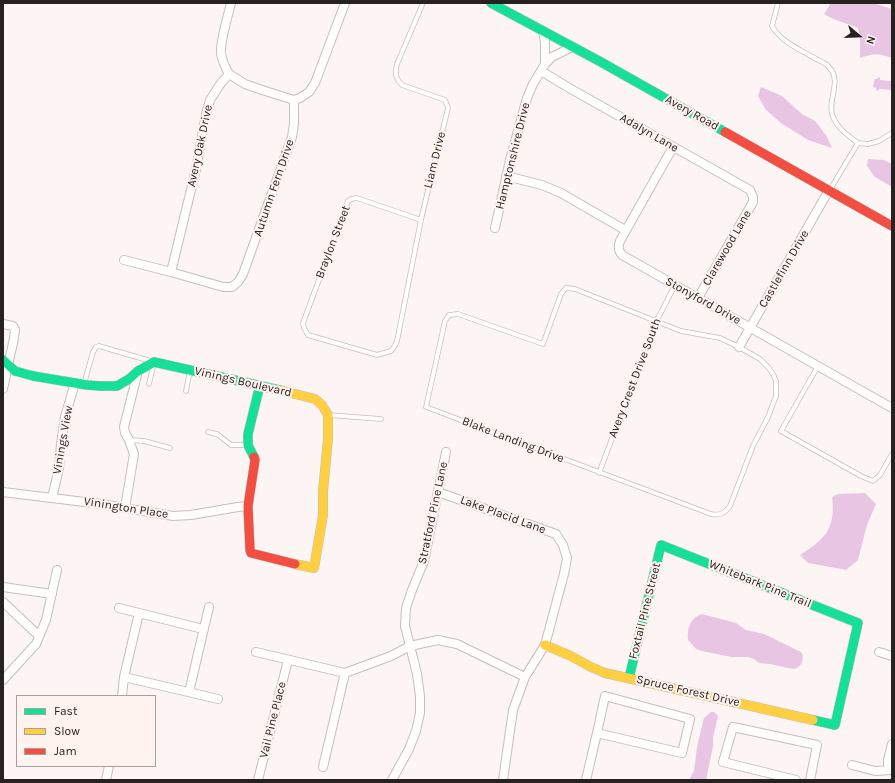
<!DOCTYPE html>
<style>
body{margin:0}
#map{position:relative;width:895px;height:783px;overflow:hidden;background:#fcf5f4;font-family:Karla,sans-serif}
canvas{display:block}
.frame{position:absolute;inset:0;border:4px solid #27211f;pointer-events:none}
.legend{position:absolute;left:16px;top:695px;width:140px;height:72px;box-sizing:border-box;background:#fff3f0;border:1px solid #a99f9c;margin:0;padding:5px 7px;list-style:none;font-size:12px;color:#27211f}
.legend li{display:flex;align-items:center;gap:8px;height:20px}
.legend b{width:20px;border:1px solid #a99f9c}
.north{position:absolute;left:839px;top:16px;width:40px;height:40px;-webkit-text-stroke:3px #fff3f0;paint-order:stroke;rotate:109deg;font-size:11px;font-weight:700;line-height:16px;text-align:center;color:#27211f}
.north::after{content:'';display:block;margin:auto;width:14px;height:18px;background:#27211f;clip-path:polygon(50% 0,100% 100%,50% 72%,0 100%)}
</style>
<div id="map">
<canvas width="895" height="783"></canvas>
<div class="frame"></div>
<ul class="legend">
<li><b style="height:5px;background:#16e098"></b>Fast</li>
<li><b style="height:5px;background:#ffcf43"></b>Slow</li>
<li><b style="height:5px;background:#f24e42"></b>Jam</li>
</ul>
<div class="north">N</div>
</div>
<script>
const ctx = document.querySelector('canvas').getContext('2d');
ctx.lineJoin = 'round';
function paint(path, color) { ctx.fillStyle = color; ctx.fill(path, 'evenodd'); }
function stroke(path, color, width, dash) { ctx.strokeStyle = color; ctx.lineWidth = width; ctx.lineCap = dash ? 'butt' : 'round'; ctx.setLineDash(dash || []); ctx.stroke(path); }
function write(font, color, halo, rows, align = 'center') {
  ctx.font = font + ' Karla,sans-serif'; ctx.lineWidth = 4; ctx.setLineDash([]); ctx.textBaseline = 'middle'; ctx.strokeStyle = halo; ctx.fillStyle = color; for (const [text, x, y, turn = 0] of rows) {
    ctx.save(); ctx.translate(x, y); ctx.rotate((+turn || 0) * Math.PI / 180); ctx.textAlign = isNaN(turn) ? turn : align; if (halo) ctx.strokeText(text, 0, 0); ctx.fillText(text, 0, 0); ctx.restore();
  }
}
paint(new Path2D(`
 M831,3H874L892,9V58C877,53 875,53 860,58V39L858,28C847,23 835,21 824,14Z
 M878,77L880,78V80L891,81L892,86L891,90L879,89L878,91L876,90V88L873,87L874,81L875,79H877Z
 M761,87L782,96L802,114L815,121L826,135L832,148L808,140L781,123L766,110L758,96Z
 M868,159L884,160L892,164V187L875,177L867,166Z
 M865,493L876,504L867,525L858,560L846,570L808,563L800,555C807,550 814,546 820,540C833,529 834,512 832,497L838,494Z
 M702,614L736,623L746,630L764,634L801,652C804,658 803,661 799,667L794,669L788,668L770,664L759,663L754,659L748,657H731L702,651L696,649L688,640C687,628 690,618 702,614Z
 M711,712H714L718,716L713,737V746L706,780H689L694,771L697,747L704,718Z`), '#e9c5e4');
const lane = new Path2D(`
 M778,3L772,26C781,42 801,50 816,59C820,61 826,63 829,67C843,82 826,101 833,117C838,129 849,136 858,143
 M858,143L868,144L879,141L892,133
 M831,188L858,143
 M421,220L357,198L351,199L348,201L303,323L304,328L308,335L377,355L391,351L394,347L397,341L399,331L421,220L422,215L448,108L447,105L445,100L402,85C395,78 395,73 397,64L423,3
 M566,288L575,289L681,331L720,338L739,347L760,359L768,367L773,374L776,381V396L768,417L753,446L730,506C725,513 720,516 711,514L426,407L445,321L449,315L458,314L543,344L561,294Z
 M818,366L781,431L861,476L873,481L880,475L892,454
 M84,384L93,352L96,347L99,346L154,362L149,384
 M186,391L190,370
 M328,415L381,419
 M208,432L217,434L231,445H248
 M130,440L144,441L170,448
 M599,473L656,322L675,285`);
const street = new Path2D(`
 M543,31L545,42V64
 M541,71L571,89L750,190L753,197V202L698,298
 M229,74L245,84L262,90L294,100L300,98L309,92L315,83L345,3
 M229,74C225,67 222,61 221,53C220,41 228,16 231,3
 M673,147L620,241C618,247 618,250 622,255L892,408
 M506,176L542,185L561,193L625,230
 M495,228L510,160L527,98L533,84L545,64L552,57L572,47
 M124,260L171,272L223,287H232L238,282L243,274L292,137L294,124V100
 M171,272L196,169L206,114L210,100L221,83L229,74
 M3,324L13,326L15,330L14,338L3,389
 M739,347L829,190
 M3,492L101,504L173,516L191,515L238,507L248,506
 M438,492L556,534L563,545L567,558L564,574L545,645L525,677L513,710L503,780
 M52,498L59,468L61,444L65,417L75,383
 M125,508L134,454L129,440L125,433L124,427L138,371
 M3,587L52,594
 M3,602L39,636
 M119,608L203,629
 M256,652L345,673L391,656L410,646L438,640L457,644L525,677
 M879,652L892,656
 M124,677L218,699
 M3,680L36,644L46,620L57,570
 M189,692L209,607
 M122,696L124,677L139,613
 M605,696L690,719L682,753L597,733Z
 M852,765L875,771L892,770
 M323,767L345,673
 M888,770V760L892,744
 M106,780L109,766
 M258,780L288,660
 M392,780L409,749L416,731L420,713V696L417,674L405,626L406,608L412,590L424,561L446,452
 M586,780L597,733
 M796,780L723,762L733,727L817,745L810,780`);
const fast = new Path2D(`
 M491,3L601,62L725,132
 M3,360L15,371L33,376L87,385L100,386H117L129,379L138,371L154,362L279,390
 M254,457L248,445V434L260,385
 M629,678L661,545L858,623L835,725L813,720`);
const slow = new Path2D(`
 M279,390L315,399L322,405L328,415V439L323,491V515L314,568L295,564
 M545,645L571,656L589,666L605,673L813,720`);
const jam = new Path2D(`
 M725,132L892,226
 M254,457L255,460L248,506L250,550L251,553L295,564`);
stroke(lane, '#c5bfbd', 5.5);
stroke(street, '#c5bfbd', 10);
stroke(fast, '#c5bfbd', 10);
stroke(slow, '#c5bfbd', 10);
stroke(jam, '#c5bfbd', 10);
stroke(lane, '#fffefd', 4);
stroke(street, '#fffefd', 8);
stroke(fast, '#16e098', 9);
stroke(slow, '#ffcf43', 9);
stroke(jam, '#f24e42', 9);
write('12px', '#27211f', '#fff3f0', [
 ["Avery Road",692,113,29],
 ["Adalyn Lane",649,133,30],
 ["Avery Oak Drive",200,146,-78],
 ["Hamptonshire Drive",513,156,-76],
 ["Liam Drive",435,160,-76],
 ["Autumn Fern Drive",274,188,-71],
 ["Braylon Street",333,242,-69],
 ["Clarewood Lane",727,248,-60],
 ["Castlefinn Drive",784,269,-60],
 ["Stonyford Drive",703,301,29],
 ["Avery Crest Drive South",635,378,-69],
 ["Vinings Boulevard",243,382,13],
 ["Vinings View",63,440,-80],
 ["Blake Landing Drive",513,440,21],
 ["Vinington Place",126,508,9],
 ["Stratford Pine Lane",433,513,-78],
 ["Lake Placid Lane",503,515,20],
 ["Whitebark Pine Trail",760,584,22],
 ["Foxtail Pine Street",645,611,-76],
 ["Spruce Forest Drive",688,691,13],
 ["Vail Pine Place",273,720,-76]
]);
</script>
